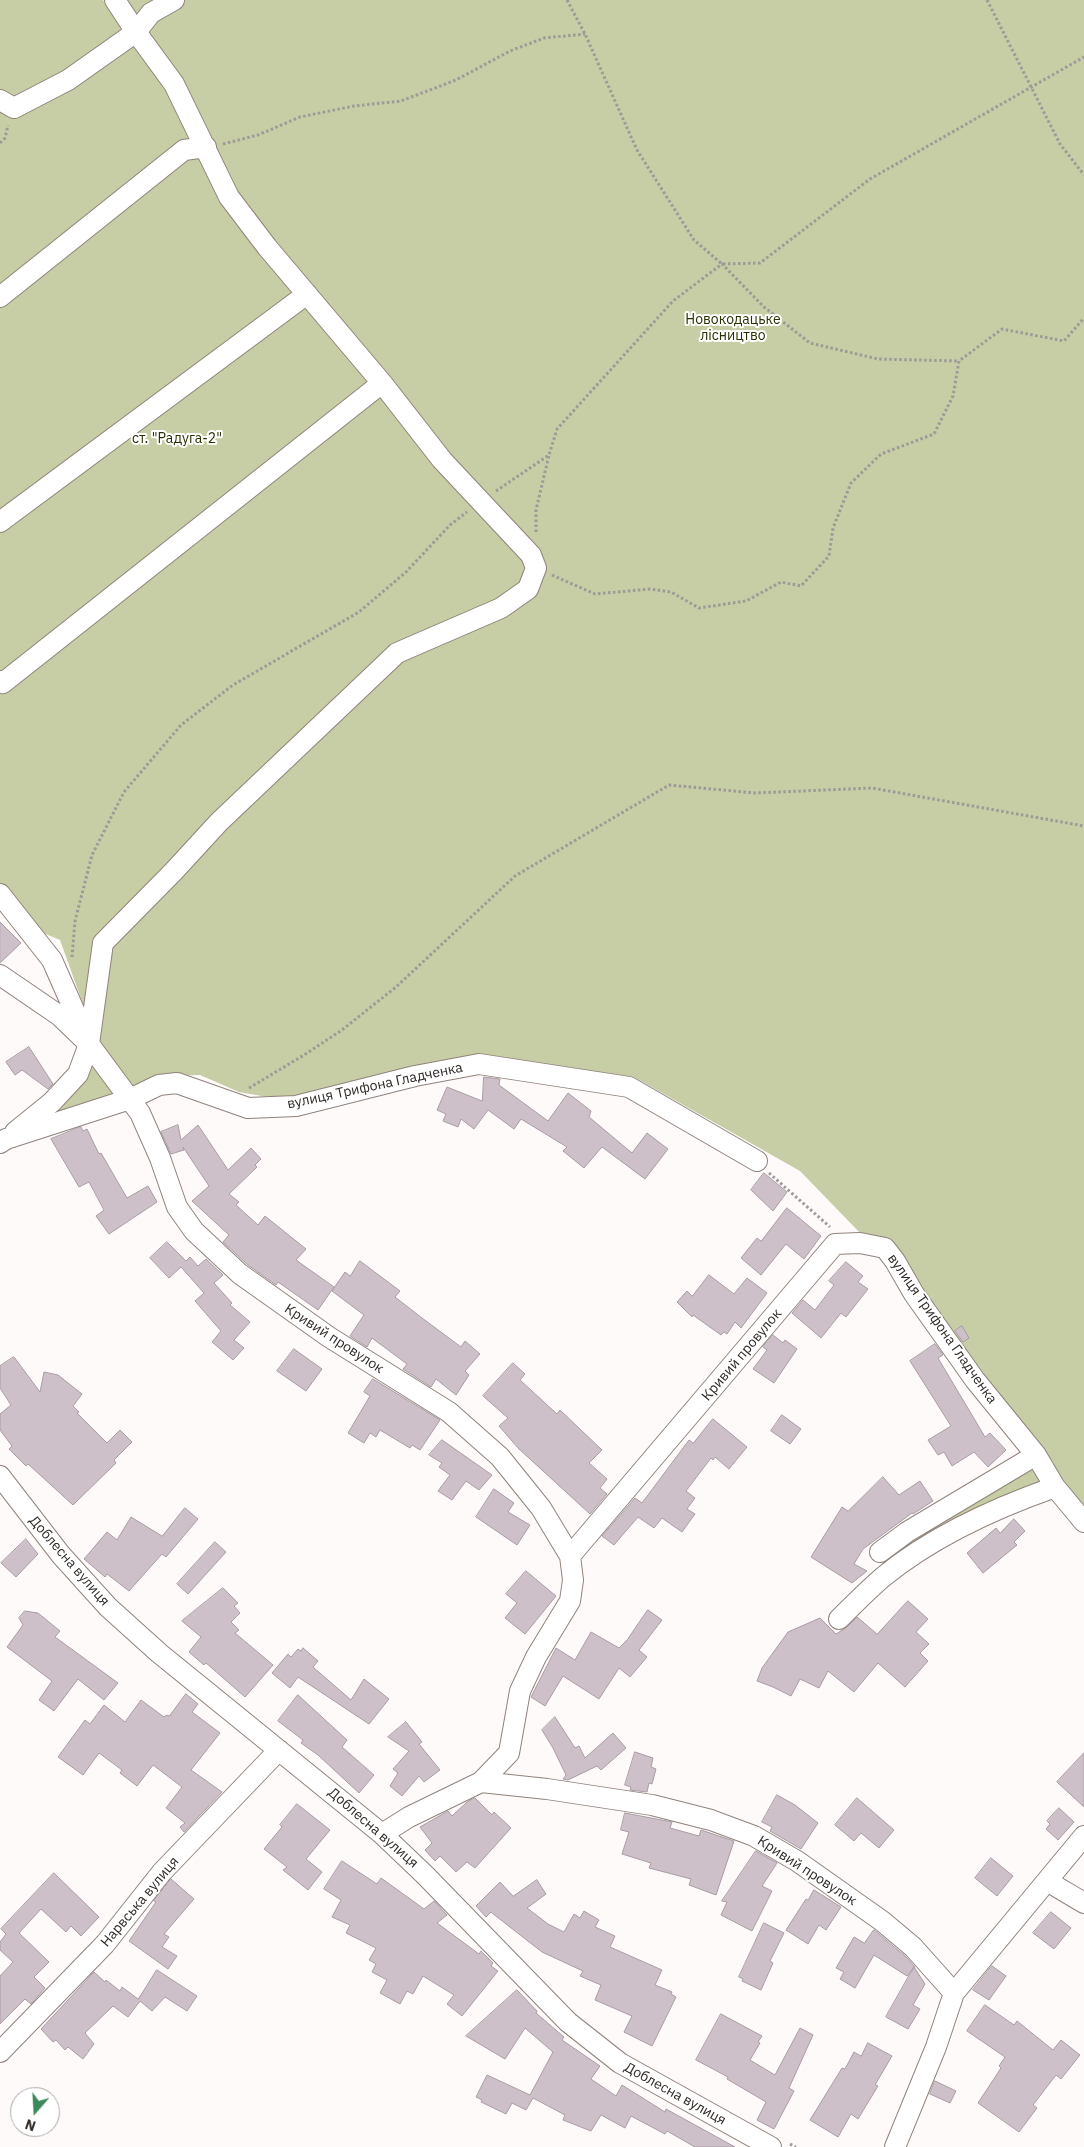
<!DOCTYPE html>
<meta charset="utf-8">
<style>
body{margin:0}
#map{position:relative;width:1084px;height:2147px;overflow:hidden;background:#fdfaf9;font-family:"IBM Plex Sans",sans-serif}
canvas{display:block}
.north{position:absolute;left:10px;top:2087px;width:50px;height:50px;box-sizing:border-box;background:#fff;border:1px solid #aba9a8;border-radius:50%;rotate:199deg;font-size:14px;font-weight:700;line-height:20px;text-align:center;color:#2e2926}
.north::after{content:'';display:block;margin:auto;width:18px;height:22px;background:#3a8a5b;clip-path:polygon(50% 0,100% 100%,50% 72%,0 100%)}
</style>
<div id="map">
<canvas width="1084" height="2147"></canvas>
<div class="north">N</div>
</div>
<script>
const ctx = document.querySelector('canvas').getContext('2d');
ctx.lineJoin = 'round';
function paint(path, color) { ctx.fillStyle = color; ctx.fill(path, 'evenodd'); }
function stroke(path, color, width, dash) { ctx.strokeStyle = color; ctx.lineWidth = width; ctx.lineCap = dash ? 'butt' : 'round'; ctx.setLineDash(dash || []); ctx.stroke(path); }
function write(font, color, halo, rows, align = 'center') {
  ctx.font = font + ' "IBM Plex Sans",sans-serif'; ctx.lineWidth = 4; ctx.setLineDash([]); ctx.textBaseline = 'middle'; ctx.strokeStyle = halo; ctx.fillStyle = color; for (const [text, x, y, turn = 0] of rows) {
    ctx.save(); ctx.translate(x, y); ctx.rotate((+turn || 0) * Math.PI / 180); ctx.textAlign = isNaN(turn) ? turn : align; if (halo) ctx.strokeText(text, 0, 0); ctx.fillText(text, 0, 0); ctx.restore();
  }
}
paint(new Path2D(`
 M0,0H103L123,29L122,0H1084V1510L864,1237L800,1171L634,1077L480,1056L285,1100L239,1092L200,1075L157,1076L114,1100L61,1116L54,1106L97,1043L60,940L36,930L0,887Z
 M1030,1462L1045,1481L886,1569L877,1557Z`), '#c7cda4');
const building = new Path2D(`
 M0,922L21,943L0,963Z
 M29,1047L53,1084L48,1089L22,1070L15,1075L6,1062Z
 M484,1077L500,1079L499,1085L548,1121L568,1093L591,1111L589,1117L632,1153L647,1133L668,1149L645,1179L602,1147L584,1168L563,1151L567,1147L521,1119L514,1129L488,1110L474,1129L461,1119L458,1127L443,1121L446,1114L437,1110L447,1087L482,1101Z
 M178,1125L181,1140L198,1125L228,1170L251,1148L261,1159L255,1165L257,1167L229,1194L239,1202L236,1205L258,1225L265,1216L306,1249L296,1260L334,1287L318,1310L278,1282L276,1285L248,1265L223,1242L229,1235L192,1201L209,1186L183,1147L184,1150L171,1154L161,1132Z
 M81,1127L83,1131L87,1129L99,1154L101,1153L127,1198L148,1186L157,1202L109,1234L96,1216L104,1210L89,1182L79,1187L51,1139Z
 M764,1173L787,1192L773,1211L751,1190Z
 M787,1208L821,1236L804,1259L786,1244L761,1275L741,1258L757,1238L761,1241Z
 M167,1242L186,1261L190,1257L198,1266L206,1259L223,1275L214,1283L232,1303L230,1305L250,1322L234,1340L244,1348L233,1360L212,1342L221,1331L195,1301L204,1293L181,1267L169,1278L150,1258Z
 M360,1261L400,1291L395,1297L422,1318L461,1347L465,1341L480,1354L465,1371L469,1375L456,1395L436,1379L431,1387L403,1369L407,1364L372,1338L367,1347L350,1336L364,1315L332,1291L345,1272L350,1276Z
 M846,1262L863,1276L858,1282L868,1289L846,1317L841,1313L821,1338L792,1313L803,1300L815,1310L834,1285L829,1281Z
 M709,1275L734,1294L747,1278L767,1293L741,1328L735,1322L727,1334L724,1332L721,1335L693,1315L692,1317L677,1302L687,1291L692,1296Z
 M962,1326L969,1338L963,1342L955,1331Z
 M773,1335L783,1343L785,1340L797,1349L774,1383L753,1369L767,1350L763,1347Z
 M935,1344L943,1355L938,1358L985,1437L990,1433L1006,1450L988,1467L974,1452L952,1466L944,1452L938,1455L928,1440L951,1426L910,1361Z
 M294,1349L322,1369L306,1391L277,1371Z
 M14,1357L40,1392L44,1372L58,1375L82,1394L73,1406L79,1412L77,1413L107,1443L120,1430L132,1442L114,1460L116,1463L73,1505L28,1464L26,1466L9,1449L12,1446L0,1430V1414L11,1405L0,1388V1366Z
 M513,1363L525,1374L520,1380L557,1414L560,1410L602,1450L589,1463L607,1479L600,1488L607,1494L590,1514L519,1449L499,1426L508,1418L483,1396Z
 M373,1379L440,1420L420,1450L412,1445L410,1448L380,1430L376,1437L370,1433L364,1443L348,1433L370,1396L364,1392Z
 M782,1415L801,1429L790,1444L771,1431Z
 M713,1419L747,1447L729,1469L715,1457L713,1460L711,1458L686,1491L695,1498L687,1509L695,1514L682,1532L662,1518L654,1528L638,1517L614,1545L602,1536L635,1498L642,1503L689,1440L693,1443Z
 M442,1440L492,1475L479,1490L466,1481L452,1500L438,1491L450,1475L439,1467L442,1463L429,1455Z
 M883,1477L899,1495L920,1481L933,1501L913,1514L912,1513L863,1549L854,1564L867,1571L852,1583L811,1557L842,1507L848,1511Z
 M494,1489L514,1503L508,1512L530,1525L517,1545L476,1517Z
 M185,1508L198,1519L166,1557L162,1554L129,1591L107,1574L105,1577L84,1559L107,1532L117,1540L131,1517L162,1536Z
 M1014,1519L1025,1531L1014,1542L1017,1545L983,1573L967,1553L996,1528L1000,1533Z
 M26,1539L38,1554L16,1577L1,1563Z
 M215,1542L226,1552L188,1594L177,1584Z
 M526,1571L556,1596L525,1634L505,1618L517,1603L506,1594Z
 M223,1588L238,1603L234,1606L240,1613L231,1622L239,1630L235,1633L273,1665L245,1697L206,1663L204,1665L189,1652L201,1637L182,1621Z
 M908,1601L928,1619L916,1632L929,1644L920,1653L928,1661L905,1687L878,1663L854,1692L828,1671L819,1688L800,1679L791,1696L773,1687L757,1681L762,1668L788,1632L820,1618L836,1634L847,1627L857,1617L877,1634Z
 M648,1610L662,1620L639,1650L647,1657L630,1677L619,1668L599,1699L563,1676L545,1706L531,1697L556,1648L575,1660L591,1632L619,1648L627,1640Z
 M25,1611L38,1613L60,1631L55,1637L118,1683L104,1700L78,1679L54,1711L39,1700L52,1681L7,1647L23,1625L19,1618Z
 M303,1648L318,1661L313,1667L351,1700L364,1679L389,1699L369,1724L298,1677L290,1688L272,1673L288,1654L291,1657L298,1649L301,1651Z
 M186,1694L198,1704L192,1712L220,1733L191,1770L222,1792L184,1832L180,1827L185,1823L166,1808L182,1787L153,1765L137,1786L120,1773L122,1770L99,1753L83,1775L58,1757L85,1720L90,1724L104,1705L125,1722L141,1700L164,1717L167,1715L169,1716Z
 M298,1695L347,1740L342,1747L374,1775L359,1793L318,1755L301,1743L303,1740L278,1721Z
 M555,1717L575,1748L579,1746L585,1758L613,1733L626,1748L601,1770L597,1766L568,1780L563,1779L566,1775L553,1748L542,1730Z
 M406,1722L422,1742L419,1744L440,1770L424,1782L419,1776L402,1796L390,1786L398,1773L393,1769L409,1751L388,1737Z
 M635,1752L653,1758L651,1767L656,1769L652,1784L649,1783L647,1792L630,1790L631,1787L625,1785Z
 M1084,1753V1807L1057,1782Z
 M777,1795L795,1805L818,1823L801,1849L770,1831L772,1827L762,1822Z
 M475,1798L492,1815L494,1812L511,1828L475,1868L467,1862L456,1872L440,1856L435,1861L425,1850L432,1843L420,1827L448,1811L452,1816L467,1802Z
 M857,1798L894,1830L879,1848L861,1833L854,1841L835,1825Z
 M297,1804L330,1830L306,1859L322,1872L308,1890L283,1870L287,1867L264,1849L282,1827L280,1825Z
 M1059,1808L1074,1822L1058,1840L1046,1829L1050,1824L1047,1821Z
 M625,1813L672,1822L670,1828L699,1836L701,1830L734,1841L716,1895L689,1885L691,1879L649,1868L651,1863L622,1854L629,1832L621,1830Z
 M756,1851L777,1863L762,1886L772,1891L752,1931L721,1915L727,1902L722,1901Z
 M991,1858L1013,1876L997,1896L975,1878Z
 M342,1861L377,1884L381,1878L424,1909L434,1901L447,1915L437,1923L479,1954L481,1951L493,1963L491,1966L498,1971L462,2016L447,2004L454,1995L423,1976L413,1994L407,1991L400,2004L380,1993L387,1980L372,1972L376,1964L369,1960L376,1948L346,1933L350,1925L332,1917L341,1900L324,1889Z
 M54,1873L99,1917L81,1936L71,1926L66,1932L41,1909L19,1933L49,1962L34,1977L45,1988L31,2004L25,1999L0,2024V1976L13,1962L0,1950V1942L6,1934L1,1929Z
 M171,1879L194,1899L164,1934L169,1937L162,1947L177,1956L168,1969L129,1941L156,1902L154,1901Z
 M537,1880L546,1894L527,1908L548,1924L564,1932L574,1914L580,1918L584,1911L599,1920L595,1927L615,1936L610,1947L662,1970L655,1985L672,1992L671,1994L676,1997L652,2046L624,2032L632,2016L595,2000L601,1985L580,1976L583,1971L542,1952L492,1913L491,1912L486,1917L476,1906L500,1882L513,1896Z
 M814,1890L841,1907L826,1930L819,1925L808,1944L786,1930L806,1899L808,1900Z
 M1051,1912L1071,1928L1054,1949L1033,1933Z
 M764,1923L784,1933L770,1961L773,1963L761,1990L742,1981L743,1979L739,1977Z
 M874,1930L905,1956L915,1967L907,1976L874,1955L855,1988L840,1979L844,1972L836,1968L854,1937L864,1943Z
 M992,1966L1006,1976L989,2000L973,1990Z
 M914,1967L925,1984L913,2005L920,2009L908,2029L886,2017Z
 M157,1970L197,1996L187,2011L165,1997L152,2011L140,2001L128,2017L113,2006L85,2033L94,2044L83,2059L68,2047L65,2050L56,2040L53,2042L41,2029L94,1972L105,1982L106,1980L120,1991L122,1987L138,1999Z
 M517,1990L537,2011L536,2013L564,2037L562,2040L600,2066L591,2079L616,2096L622,2085L665,2112L666,2109L735,2147H695L667,2131L665,2134L631,2116L625,2128L601,2115L591,2131L563,2120L565,2115L533,2098L526,2110L512,2103L506,2114L481,2102L482,2100L476,2097L487,2075L530,2095L553,2052L525,2028L505,2059L466,2036Z
 M985,2005L1014,2025L1017,2021L1053,2050L1061,2040L1080,2055L1061,2079L1056,2075L1033,2105L1037,2108L1019,2132L978,2103L1001,2068L999,2066L1005,2057L967,2031Z
 M721,2014L762,2036L758,2042L760,2043L750,2060L775,2075L800,2028L813,2035L789,2088L794,2091L774,2129L757,2120L766,2102L727,2079L728,2077L696,2060Z
 M868,2043L892,2056L875,2085L878,2086L858,2119L851,2114L838,2137L810,2120L842,2068L845,2069L854,2052L861,2056Z
 M935,2081L956,2091L950,2103L930,2094Z`);
paint(building, '#cec0c9');
stroke(building, '#a99ca5', 1);
const minor = new Path2D(`
 M0,100L14,108L68,80L136,32L115,0
 M0,297L184,150L206,147
 M0,522L307,294
 M0,681L3,683L382,383
 M0,894L52,960L89,1044L140,1113L160,1158L177,1207L194,1231L240,1274L329,1337L449,1412L500,1457L541,1508L570,1556L573,1580L570,1601L536,1657L520,1691L509,1753L481,1782
 M0,975L60,1016L89,1044L78,1074L52,1102L15,1132
 M89,1044L103,943L174,871L219,822L397,653L501,608L528,589L536,568L531,555L442,460L382,383L267,247L229,197L174,84L136,32L151,13L174,0
 M0,1143L6,1139L130,1099L159,1085L177,1083L248,1108L296,1106L415,1076L479,1064L629,1087L757,1161
 M0,1476L61,1555L108,1607L159,1653L382,1834L425,1875L568,2022L620,2063L771,2147
 M880,1552L907,1532L1036,1455
 M570,1556L835,1244L860,1243L885,1248L895,1261L914,1294L975,1380L1036,1455L1055,1487L1084,1522
 M839,1619C853,1605 868,1590 883,1577C933,1536 995,1508 1055,1487
 M382,1834L409,1817L481,1782L547,1789L652,1805L711,1820L754,1836L797,1861L882,1921L913,1947L954,1993
 M1047,1881L1084,1903
 M0,2052L105,1944L162,1872L279,1750
 M895,2147L936,2047L954,1993L1084,1836`);
stroke(minor, '#90837c', 22);
stroke(new Path2D(`
 M567,0L585,34L637,150L694,240L722,264L760,263L870,179L1084,57
 M987,0L1060,144L1084,175
 M0,143L5,138L8,125
 M223,144L258,135L300,117L354,106L401,101L456,80L510,51L544,38L585,34
 M496,491L549,455L557,429L673,301L722,264L764,307L810,343L878,359L959,361
 M536,532V510L549,455
 M552,575L595,594L650,589L671,592L699,608L746,601L781,582L801,586L829,556L833,528L851,483L881,454L934,434L953,396L959,361L1002,329L1064,341L1084,318
 M72,957L75,921L92,855L124,792L181,725L233,685L359,612L406,572L450,525L467,512
 M249,1088L304,1055L342,1030L396,987L515,876L669,785L755,793L872,788L1084,826
 M769,1173L830,1227
 M790,2144L796,2147`), '#9e9a98', 3, [2.5, 2.5]);
stroke(minor, '#fff', 20);
write('14px', '#2d3002', '#fff', [
 ["Новокодацьке",733,320],
 ["лісництво",733,336],
 ["ст. \"Радуга-2\"",177,439]
]);
write('14px', '#2e2926', '#fff', [
 ["вулиця Трифона Гладченка",375,1086,-12],
 ["вулиця Трифона Гладченка",942,1329,55],
 ["Кривий провулок",334,1339,33],
 ["Кривий провулок",742,1355,-50],
 ["Доблесна вулиця",69,1561,49],
 ["Доблесна вулиця",373,1828,41],
 ["Кривий провулок",807,1871,33],
 ["Нарвська вулиця",140,1902,-50],
 ["Доблесна вулиця",675,2094,29]
]);
</script>
